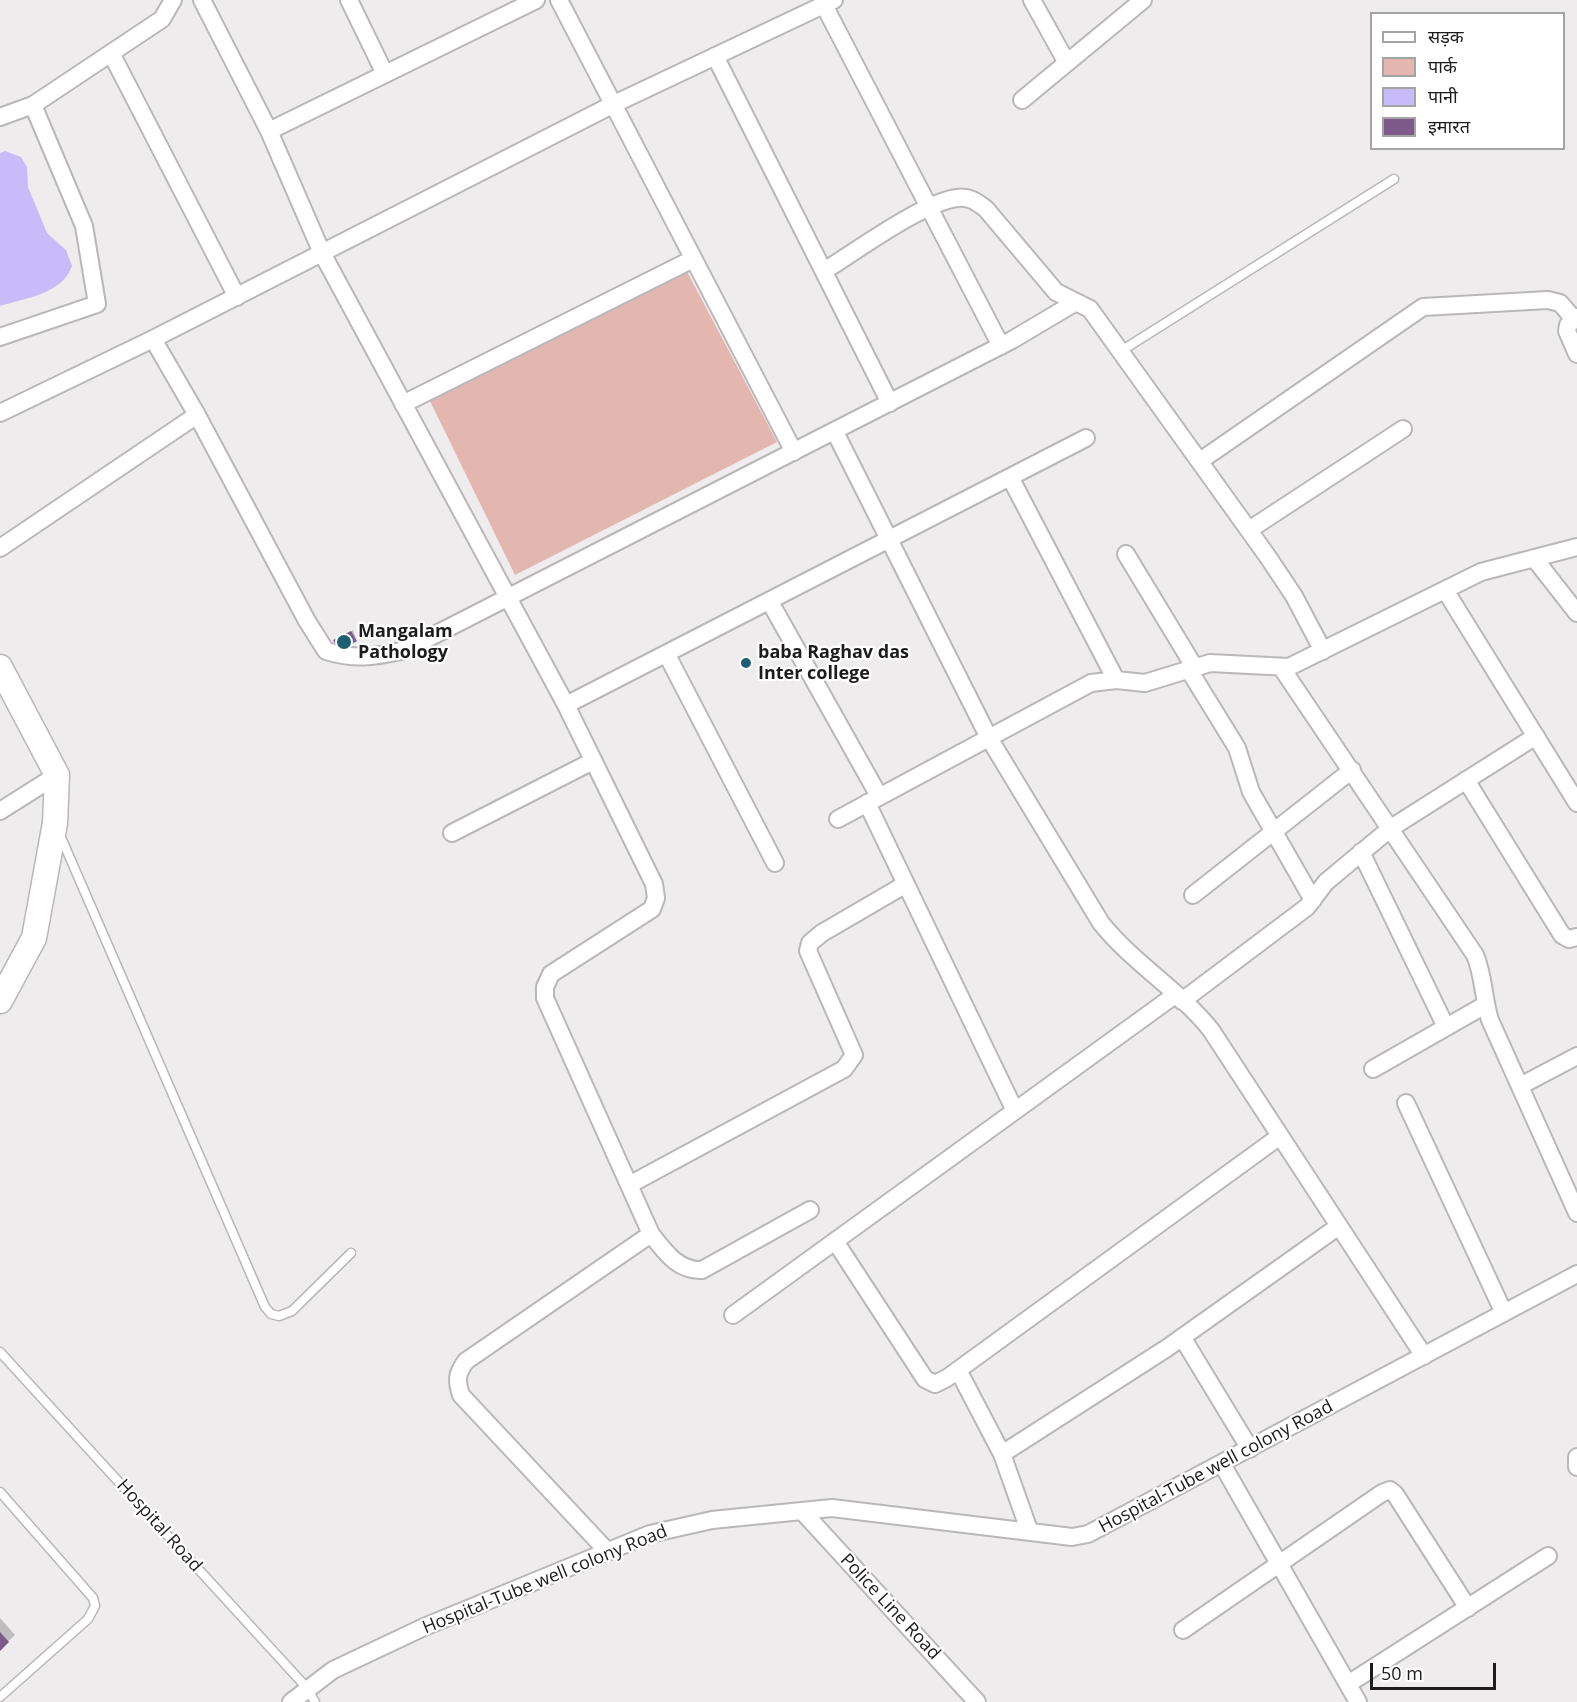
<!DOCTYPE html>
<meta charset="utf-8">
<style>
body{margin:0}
#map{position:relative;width:1577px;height:1702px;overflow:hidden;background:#efecee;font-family:"Open Sans","Noto Sans Devanagari",sans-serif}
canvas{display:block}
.legend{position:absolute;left:1370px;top:12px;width:195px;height:138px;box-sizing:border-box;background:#fff;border:2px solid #a5a4a5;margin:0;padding:8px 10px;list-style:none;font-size:18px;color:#1d1c1d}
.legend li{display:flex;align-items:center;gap:12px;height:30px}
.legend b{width:30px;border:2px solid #a5a4a5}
.scale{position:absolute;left:1370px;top:1663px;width:126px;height:27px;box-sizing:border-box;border:3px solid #1d1c1d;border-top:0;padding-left:8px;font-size:18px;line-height:21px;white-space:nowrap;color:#1d1c1d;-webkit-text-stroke:4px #fff;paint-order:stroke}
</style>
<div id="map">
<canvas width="1577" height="1702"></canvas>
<ul class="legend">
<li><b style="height:8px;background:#fff"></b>सड़क</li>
<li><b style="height:16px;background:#e4b6b0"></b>पार्क</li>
<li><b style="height:16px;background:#c7bcf9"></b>पानी</li>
<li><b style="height:16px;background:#7e5a8b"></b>इमारत</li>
</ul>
<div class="scale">50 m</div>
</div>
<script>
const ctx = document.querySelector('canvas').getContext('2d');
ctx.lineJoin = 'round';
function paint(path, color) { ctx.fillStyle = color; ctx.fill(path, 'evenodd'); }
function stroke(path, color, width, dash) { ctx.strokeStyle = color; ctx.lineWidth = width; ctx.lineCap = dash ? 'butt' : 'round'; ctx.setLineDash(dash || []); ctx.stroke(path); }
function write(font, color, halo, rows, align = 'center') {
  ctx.font = font + ' "Open Sans",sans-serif'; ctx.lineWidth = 4.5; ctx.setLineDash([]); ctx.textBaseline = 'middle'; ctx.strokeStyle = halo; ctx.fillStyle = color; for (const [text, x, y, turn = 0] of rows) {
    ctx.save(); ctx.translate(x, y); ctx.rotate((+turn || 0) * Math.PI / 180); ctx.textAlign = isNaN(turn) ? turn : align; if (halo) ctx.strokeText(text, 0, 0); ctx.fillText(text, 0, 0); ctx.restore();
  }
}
paint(new Path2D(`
 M684,266L777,442L515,575L428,397Z`), '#e4b6b0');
paint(new Path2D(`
 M5,151L21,157L27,167L28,187L47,233L66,250L72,266C62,294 26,298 0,306V153Z`), '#c7bcf9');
paint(new Path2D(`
 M353,630L356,640L337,639Z
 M0,1618L15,1635L0,1649Z`), '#0003');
paint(new Path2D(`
 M351,631L357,641L339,651L333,640Z
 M0,1632L9,1642L0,1651Z`), '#7e5a8b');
const lane = new Path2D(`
 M1121,351L1394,179
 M60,835L265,1307L271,1314L279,1316L292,1311L351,1253
 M0,1352L307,1688L315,1702
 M0,1492L93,1598L95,1606L88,1619L0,1697`);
const street = new Path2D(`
 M202,0L269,131L322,253L566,705L654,884L656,898L652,909L551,974L545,987V998L651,1234C665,1252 678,1271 702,1270L810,1210
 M349,0L385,74
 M559,0L794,452
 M1032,0L1067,63
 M824,5L1001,346
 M111,53L237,297
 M715,56L890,403
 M1022,100L1143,0
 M0,117L33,105L162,19L173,0
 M269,131L536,0
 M824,271C855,252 923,202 957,198C969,196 977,202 986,209L1056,292L1090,309L1268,557L1294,596L1323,651
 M1577,317L1568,325L1567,331L1577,354
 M0,337L97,304L84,226L33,105
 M153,339L197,415L307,621L326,651C355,660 375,657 405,650L1012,340L1076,302
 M403,404L693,259
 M0,413L153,339L612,105L834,0
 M835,432L989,738L1101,923C1133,963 1179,990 1211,1030L1424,1356
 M1200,461L1423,307L1548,300L1560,303L1574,319
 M1011,479L1116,680
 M1249,530L1403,429
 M0,548L197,415
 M1126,554L1195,668
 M1534,558L1577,613
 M1445,590L1577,803
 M770,602L879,796
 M667,655L775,863
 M1281,667L1475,955C1484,976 1483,998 1490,1020L1577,1213
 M1189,670L1237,748L1251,792L1313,900
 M566,705L1086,438
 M1466,780L1562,935L1569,939L1577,937
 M867,803L1015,1111
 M0,811L57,775
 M838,819L1091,683L1116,680L1145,683L1210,663L1289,667L1481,572L1577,547
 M452,833L593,761
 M1361,852L1446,1027
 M1193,895L1352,770
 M1182,1001L1307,907L1326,882L1391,828L1536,736
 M1373,1069L1485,1005
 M1520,1086L1577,1056
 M1406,1103L1504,1313
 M629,1185L844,1069L854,1055L808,951L810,943L822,933L906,884
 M835,1241L925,1379L935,1384L947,1378L1280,1136
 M733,1315L1175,995
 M1182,1337L1250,1449
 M958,1370L1002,1454L1029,1530
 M1002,1454L1167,1348L1339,1226
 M1577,1457V1467
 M1222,1464L1358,1702
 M802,1511L977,1702
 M608,1552L461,1395C456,1380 457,1373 466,1361L651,1234
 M1183,1630L1382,1493L1390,1490L1395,1494L1468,1608
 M1348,1684L1548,1556
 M291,1702L333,1670L424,1627L650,1534L712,1520L832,1508L1072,1537L1088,1534L1577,1274`);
const secondary = new Path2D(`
 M0,667L57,775L55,823L34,938L0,1001`);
stroke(lane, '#bab7b8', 11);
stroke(street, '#bab7b8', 20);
stroke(secondary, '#bab7b8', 27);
stroke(lane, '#fff', 8);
stroke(street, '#fff', 16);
stroke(secondary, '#fff', 24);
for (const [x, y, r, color] of [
 [344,642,8,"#1d6073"],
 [746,663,6,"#1d6073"]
]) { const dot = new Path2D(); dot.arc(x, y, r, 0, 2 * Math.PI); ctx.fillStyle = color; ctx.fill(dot); stroke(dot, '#fff', 2); }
write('bold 18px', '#1d1c1d', '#fff', [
 ["Mangalam",358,632],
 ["Pathology",358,653],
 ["baba Raghav das",758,653],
 ["Inter college",758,674]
], 'left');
write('18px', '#1d1c1d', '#fff', [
 ["Hospital-Tube well colony Road",1216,1467,-28],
 ["Hospital Road",159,1526,48],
 ["Hospital-Tube well colony Road",545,1580,-22],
 ["Police Line Road",890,1607,47]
]);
</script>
